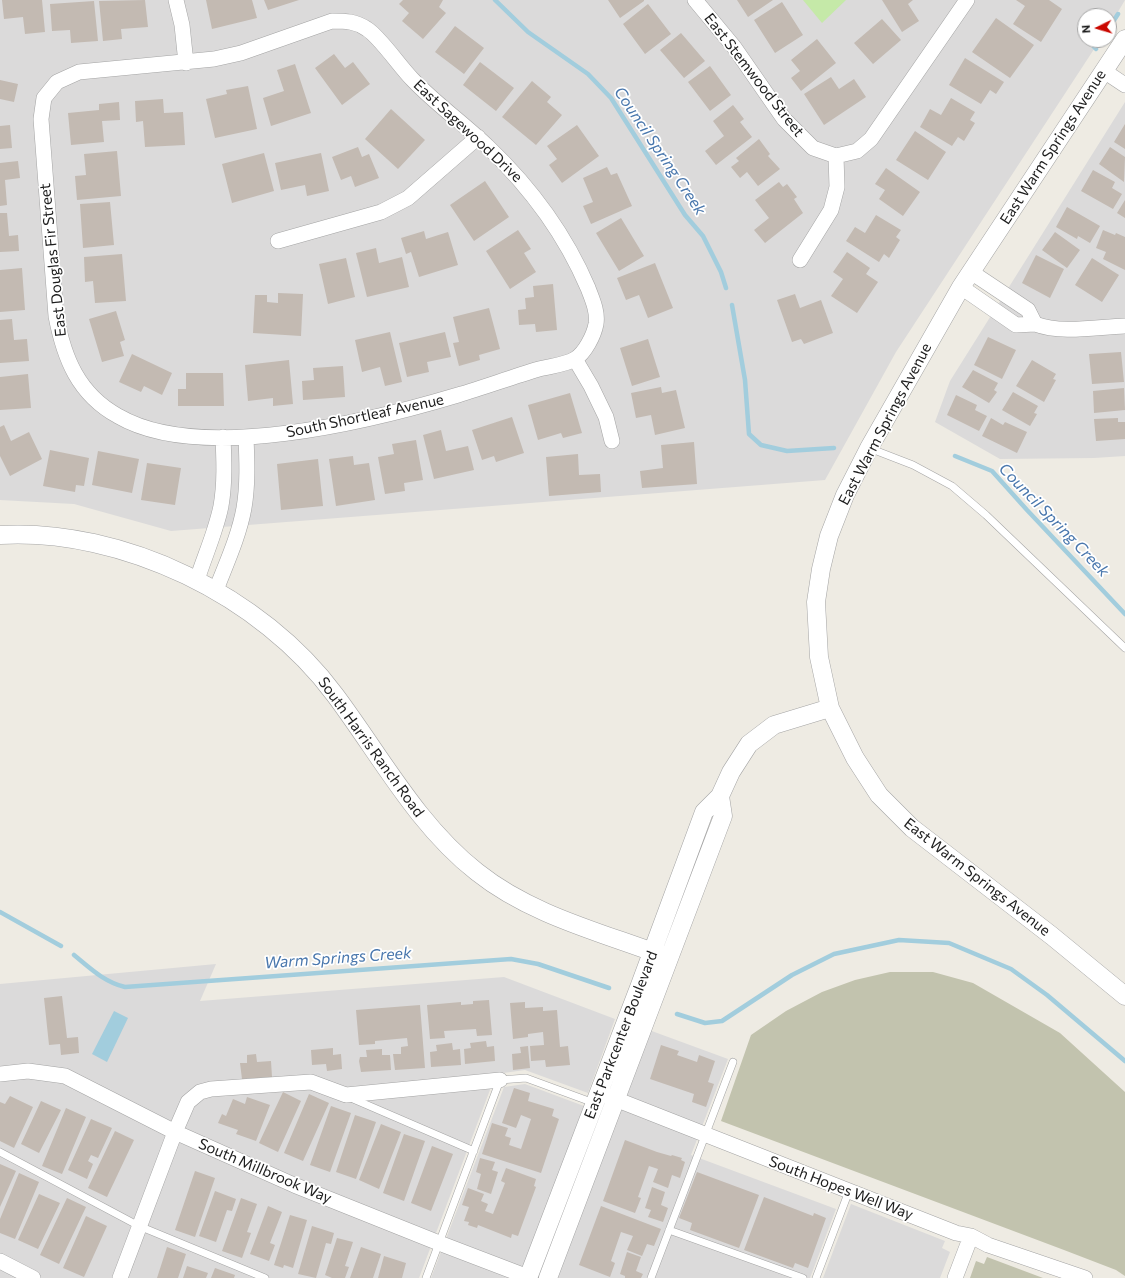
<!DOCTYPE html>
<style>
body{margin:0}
#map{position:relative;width:1125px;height:1278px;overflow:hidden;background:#eeebe3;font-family:Commissioner,sans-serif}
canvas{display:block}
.north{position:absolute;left:1077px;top:8px;width:40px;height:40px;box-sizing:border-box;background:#fff;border:1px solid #a5a5a5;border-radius:50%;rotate:265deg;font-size:11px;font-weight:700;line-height:16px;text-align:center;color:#1d1d1d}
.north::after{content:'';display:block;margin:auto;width:14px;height:18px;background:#ca0800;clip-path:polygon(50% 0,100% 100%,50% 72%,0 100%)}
</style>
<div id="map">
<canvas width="1125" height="1278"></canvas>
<div class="north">N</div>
</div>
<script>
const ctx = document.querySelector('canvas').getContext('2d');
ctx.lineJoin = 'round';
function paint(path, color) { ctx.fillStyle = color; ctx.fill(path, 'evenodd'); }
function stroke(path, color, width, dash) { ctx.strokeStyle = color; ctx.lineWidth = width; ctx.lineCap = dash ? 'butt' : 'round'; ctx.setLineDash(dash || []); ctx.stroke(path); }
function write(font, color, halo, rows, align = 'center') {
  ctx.font = font + ' Commissioner,sans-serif'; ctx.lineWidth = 3.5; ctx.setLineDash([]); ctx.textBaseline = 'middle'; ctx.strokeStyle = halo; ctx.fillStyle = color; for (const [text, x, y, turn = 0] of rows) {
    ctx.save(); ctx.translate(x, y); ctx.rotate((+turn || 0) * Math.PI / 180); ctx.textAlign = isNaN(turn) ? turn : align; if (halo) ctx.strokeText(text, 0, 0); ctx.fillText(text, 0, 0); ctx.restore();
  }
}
paint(new Path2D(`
 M0,0H1125L1109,27V16H1085V40H1100L896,352L825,480L171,531L74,504L0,500Z
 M1125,102V456L1094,458L1000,459L935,422L950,381Z
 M216,964L200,1001L504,977L615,1019L588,1093L525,1070L496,1074L419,1278H0V984Z
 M649,1030L728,1059L691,1155L836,1209L810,1278H431L504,1087L525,1084L616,1118Z
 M851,1204L945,1241L942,1248L950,1252L940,1278H823Z`), '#dbdada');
paint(new Path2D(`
 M890,972H933L973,983L1060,1033L1125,1092V1276L1116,1270L1064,1250L721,1121L751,1035L786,1011L822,992L855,980Z
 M987,1257L1043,1278H970L976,1261L984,1264Z`), '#c2c3ae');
paint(new Path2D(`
 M803,0H846L822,23Z`), '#c5e9a8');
paint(new Path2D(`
 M114,1011L128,1018L107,1062L92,1054Z`), '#a2cddd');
stroke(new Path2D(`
 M495,0L528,32L588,74L611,98L685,215L703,236L721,272L726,288
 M1109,28L1118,14
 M1096,49L1094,47L1100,40
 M732,305L745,380L749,434L761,445L787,451L834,448
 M955,456L992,471L1027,510L1125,614
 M0,912L61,946
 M74,955C90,968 104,982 125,987L511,959L538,964L609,988
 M677,1014L705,1023L722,1021L792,975L834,954L899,940L949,943L1011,969L1047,995L1125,1061`), '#a2cddd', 4.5);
paint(new Path2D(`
 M2,0H42L45,32L25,34L23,17L4,19Z
 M145,0L148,27L121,29L122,39L103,41L99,1Z
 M206,0H252L257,18L212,29Z
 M264,0H299L268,10Z
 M403,0H443L439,7L446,13L423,39L402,21L409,13L399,4Z
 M608,0H644V1L620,18Z
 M737,0H773L748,17Z
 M882,0H913L908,4L919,21L902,32Z
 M1016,0H1049L1062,9L1041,42L1013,24L1025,6Z
 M94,1L98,41L71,43L70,30L52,31L50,4Z
 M782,2L803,35L775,53L754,20Z
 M648,4L671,34L645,54L623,24Z
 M996,18L1034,45L1010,78L972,52Z
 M882,19L901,40L873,64L854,43Z
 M455,26L484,48L464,74L435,52Z
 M681,33L705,61L684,78L660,50Z
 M817,39L836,63L801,91L791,78L800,71L791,60Z
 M334,54L345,68L353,62L370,84L342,105L315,68Z
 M965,58L1004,82L996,94L990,90L981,104L949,85Z
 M480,62L514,88L496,111L463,85Z
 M295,64L311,113L271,126L263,98L284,91L277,70Z
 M710,66L731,95L710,111L688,82Z
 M831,77L839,89L854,79L866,97L824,125L804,94Z
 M0,80L18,84L14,102L0,99Z
 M532,81L551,97L547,102L562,115L536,145L502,117Z
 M248,86L257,129L215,138L206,99L227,94L226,90Z
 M951,98L975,112L970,120L975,123L964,141L958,137L952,146L920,127L930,109L941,115Z
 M163,99L164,113L183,112L185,145L145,147L143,121L136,122L135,101Z
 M119,102L120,120L102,121L104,142L71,145L68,113L99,110V104Z
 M733,105L744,119L740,122L752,137L716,165L705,151L724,136L713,121Z
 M391,109L425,140L398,169L365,139Z
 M1125,124V149L1114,142Z
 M10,125L12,148L0,149V126Z
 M577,125L599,156L562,183L549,165L557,159L547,146Z
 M915,131L946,152L928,180L896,160Z
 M759,139L770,154L768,156L780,169L758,186L747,172L740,178L731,167L739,161L736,158Z
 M358,147L362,157L369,154L379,178L355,187L351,176L341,180L332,157Z
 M1110,147L1125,157L1124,182L1099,164Z
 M117,151L121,196L77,200L75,176L86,175L84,154Z
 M264,153L274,191L232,203L222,164Z
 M321,153L329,191L307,196L305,185L281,190L275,163Z
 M18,161L20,178L5,180L7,205L0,206V163Z
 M607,167L611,175L617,173L632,206L591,224L583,206L593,202L583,178Z
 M886,168L920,192L903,216L879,199L885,190L875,184Z
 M1093,170L1115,182L1112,188L1122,194L1113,209L1081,191Z
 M485,181L509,217L474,241L450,205Z
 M779,182L783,187L787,184L797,197L794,199L803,213L765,243L754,230L769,218L755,200Z
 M1125,200V218L1117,213Z
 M110,202L114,245L83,248L80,204Z
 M1067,207L1100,226L1090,243L1078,236L1077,239L1056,227Z
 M0,213H7L9,236L18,235L19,251L0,252Z
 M876,215L901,230L896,237L900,240L889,258L884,254L879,262L846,241L855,227L865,233Z
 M621,218L644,256L619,271L596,233Z
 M518,230L531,249L524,253L536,272L510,289L486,251Z
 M1103,230L1115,235L1116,233L1125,237V270L1103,259L1106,252L1096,248Z
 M424,231L426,239L448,232L458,265L419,277L411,252L406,254L401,238Z
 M1055,232L1080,250L1067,268L1042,250Z
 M376,248L379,263L402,257L409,287L367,297L356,253Z
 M847,252L870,268L866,274L878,282L857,313L831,296L843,279L833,272Z
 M122,254L126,301L95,303L93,281L85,282L84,257Z
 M1036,255L1064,269L1050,298L1022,283Z
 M346,258L355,297L328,304L319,264Z
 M1092,258L1119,275L1102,302L1075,285Z
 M655,263L673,308L648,318L639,295L626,300L617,278Z
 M22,268L25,310L0,312V270Z
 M553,284L557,330L536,332L535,324L519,325L518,310L526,309L525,298L534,297L533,286Z
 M278,293L303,294L301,336L253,333L255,295H267V302L278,303Z
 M795,294L800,308L821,300L833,333L804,344L801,339L792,342L777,300Z
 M489,308L500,349L479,355L480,360L459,366L453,343L459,342L453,317Z
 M116,311L125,340L120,342L124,356L102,362L89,319Z
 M12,319L14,340L27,339L29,361L0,363V320Z
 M390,332L402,382L385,386L380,367L362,372L355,340Z
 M445,332L451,357L427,362L429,372L407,377L399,343Z
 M988,337L1016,350L1002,379L974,365Z
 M648,339L660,377L632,386L620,348Z
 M1121,352L1124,382L1092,384L1089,354Z
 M132,354L172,373L162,395L144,386L141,392L119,382Z
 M289,360L293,404L273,406V398L248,401L245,365Z
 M1032,360L1056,374L1053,379L1056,380L1044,402L1016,386Z
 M343,366L345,397L303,400L302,381L314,380L313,368Z
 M973,370L998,383L994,390L997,392L989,403L962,387Z
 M186,373H223L224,406H178V389H186Z
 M28,374L31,408L0,410V377Z
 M661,387L662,393L676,390L685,428L655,435L651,415L636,418L631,393Z
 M1124,388L1125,410L1094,413L1093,391Z
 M1013,392L1038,406L1034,413L1037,414L1030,426L1002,410Z
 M570,393L582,433L563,438L561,433L538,440L528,405Z
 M956,395L977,405L975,410L987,416L979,431L947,415Z
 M512,417L524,453L496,462L494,456L482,460L472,430Z
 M991,418L1003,425L1005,422L1027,432L1017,453L982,436Z
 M1118,418V422H1125V439L1096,441L1094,419Z
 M4,425L11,441L29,432L42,459L10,476L0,456V427Z
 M441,430L446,451L468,446L474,470L434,479L423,435Z
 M416,440L423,480L404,483L405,491L385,494L378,457L394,454L392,444Z
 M694,442L697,484L642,488L640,471L663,468L661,445Z
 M50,450L89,458L84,486L76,485L75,492L43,486Z
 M98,451L139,459L132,493L92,485Z
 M578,454L579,475L600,474L601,492L549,496L546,457Z
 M353,456L354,465L369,463L375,500L336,506L329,459Z
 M318,459L323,506L281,510L277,464Z
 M147,463L181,468L175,505L141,500Z
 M62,996L67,1038L78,1037L79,1053L61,1055L60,1044L49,1045L44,998Z
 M489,1000L492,1035L477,1036L476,1029L444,1031L445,1038L430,1039L427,1005L461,1002V1005L473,1004V1001Z
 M525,1002V1008L543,1007V1011L557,1010L560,1047L568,1046L570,1065L546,1067L545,1060L531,1061L530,1046L544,1045L543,1032L528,1034V1037L513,1039L510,1003Z
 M420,1005L425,1068L395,1070L393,1054H401V1047L408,1046L407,1038L375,1041V1044L359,1045L356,1010Z
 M486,1041L487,1047L494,1046L495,1061L465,1064L464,1049L471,1048L470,1043Z
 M452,1043L453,1050L460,1049L461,1065L431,1067L430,1052L437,1051L436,1045Z
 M661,1045L679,1051L677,1055L697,1062L699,1055L715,1061L708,1082L714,1084L706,1107L692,1102L694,1094L650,1079Z
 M528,1046L530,1068L513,1070L512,1054L521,1053L520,1047Z
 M333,1048V1055L341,1054L342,1069L327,1071L326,1064L312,1065L311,1050Z
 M382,1049V1055H390L391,1070L361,1072L359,1061L360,1057H367L366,1050Z
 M256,1054L257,1062L271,1061L272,1077L242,1079L240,1063H247V1055Z
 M514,1088L530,1093L528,1101L554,1109L552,1116L559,1119L541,1173L482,1154L492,1123L508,1128L505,1136L511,1138L509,1145L521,1149L531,1119L521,1115L516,1128L502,1123Z
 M283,1092L301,1101L278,1152L259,1143Z
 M309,1094L329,1103L303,1161L284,1153Z
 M10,1096L33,1107L14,1148L0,1141V1102L5,1104Z
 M247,1097L270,1105L256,1141L236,1134L238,1130L218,1123L222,1114L226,1116L233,1099L245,1104Z
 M41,1101L61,1110L39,1153L21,1144Z
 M331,1106L351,1113L330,1172L310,1165Z
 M66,1108L86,1117L62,1174L42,1166Z
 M355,1115L376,1122L356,1179L336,1172Z
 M91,1119L112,1128L98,1158L91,1155L88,1161L93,1164L87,1179L68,1170Z
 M381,1124L401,1132L379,1189L359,1180Z
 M115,1131L134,1140L107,1197L88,1188Z
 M404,1134L425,1141L404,1201L383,1193Z
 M625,1140L657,1152L671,1156L672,1155L682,1158L681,1160L685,1162L680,1178L672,1175L668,1188L653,1182L658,1169L649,1166L638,1197L641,1198L635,1213L603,1201Z
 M432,1146L453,1154L431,1211L411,1203Z
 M480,1158L495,1162L492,1170L498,1172L491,1194L477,1189L481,1174L476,1172Z
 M0,1164L16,1171L0,1207Z
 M506,1168L536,1179L534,1186L536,1187L518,1236L512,1234L511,1238L478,1225L477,1228L468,1225L469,1222L464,1221L469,1207L462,1205L468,1188L484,1194L481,1201L488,1204L485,1211L493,1214L505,1183L501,1181Z
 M195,1171L215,1178L195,1237L175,1230Z
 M697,1172L759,1195L739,1248L690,1230L692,1223L679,1218Z
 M19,1173L39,1182L15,1239L0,1233V1219Z
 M652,1187L665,1192L661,1205L668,1208L663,1222L648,1217L651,1210L645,1208Z
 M215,1191L236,1199L232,1211L227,1210L216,1242L199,1236Z
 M39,1194L60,1203L38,1249L18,1240Z
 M764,1197L813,1216L814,1213L826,1218L808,1268L795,1263L793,1268L744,1250Z
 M67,1198L86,1207L59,1264L40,1255Z
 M241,1198L257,1204L247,1232L251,1233L242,1258L222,1251Z
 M268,1206L282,1212L270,1243L275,1245L269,1261L250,1254Z
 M601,1206L661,1229L654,1246L647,1244L642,1256L627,1250L633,1236L621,1232L611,1261L615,1263L610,1277L579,1265Z
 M290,1215L307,1220L293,1268L284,1265L283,1268L274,1265Z
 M86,1216L107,1226L84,1277L63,1268Z
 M312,1226L334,1233L331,1244L326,1243L316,1278L298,1274Z
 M337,1238L353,1242L345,1266L349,1267L345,1278H332L325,1275Z
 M167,1247L186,1254L178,1278H157Z
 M361,1247L381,1254L373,1278H350Z
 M627,1252L641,1257L636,1271L643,1274L641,1278H625V1276L620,1274Z
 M384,1256L406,1263L402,1278H378Z
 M187,1266L208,1273L206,1278H183Z
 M215,1268L235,1275L234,1278H211Z`), '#c3bab2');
const service = new Path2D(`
 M869,448L913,465L952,486L986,515L1125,648
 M351,1098L474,1151
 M0,1152L139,1226L265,1278
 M669,1230L803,1278
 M426,1278L500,1080L526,1078L594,1103
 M651,1278L733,1062
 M816,1278L849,1191`);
const minor = new Path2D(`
 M176,0L182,25L186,63
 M695,0L734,47L784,119L813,148L836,156
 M332,21C346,21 355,21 367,29C380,37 400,67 413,80C436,104 464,124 488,147C530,187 565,234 588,288C592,299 598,311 596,324C594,335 585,353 575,359C565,365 550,366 539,369C512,377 485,387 458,395C371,421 200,464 118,416C78,394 64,358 56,316L41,119L44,98L57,82L79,72L214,59L241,53Z
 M1104,71L1125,85
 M836,156L857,151L871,139L967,0
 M278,241L381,212L408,198L478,137
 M800,260L831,210L837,187L836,156
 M961,287L1016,325L1035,324L1028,310L971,272
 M1035,324C1062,334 1096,327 1125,326
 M575,359L591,386L606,417L612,441
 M197,580C205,555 216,531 221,506C225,483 224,460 223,437
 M216,590C226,564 239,536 244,508C248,484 247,461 246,437
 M0,1074L28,1071L65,1076L175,1132L294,1185L439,1243L528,1277
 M605,1095L956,1233L971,1236L988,1245L1085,1278
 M0,1261L33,1278
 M120,1278L175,1132L188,1102L200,1092L211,1089L311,1082L346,1095L500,1080
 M955,1278L971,1236`);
const tertiary = new Path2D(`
 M1125,39L961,287L869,448L845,495L829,536L821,569L816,602L819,657L830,708L855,758L879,795L912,828L1052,936L1125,996
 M0,535C123,528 262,596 335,695C380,755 417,825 477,872C532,916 604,933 669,958
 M528,1278L640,985L704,812L720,796L731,772L749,744L774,725L830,708
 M548,1278L723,816L720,796`);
stroke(service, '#a4a4a4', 8);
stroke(minor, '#a4a4a4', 16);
stroke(tertiary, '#a4a4a4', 19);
stroke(service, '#fff', 7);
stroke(minor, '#fff', 15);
stroke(tertiary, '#fff', 18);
write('15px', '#1d1d1d', '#fff', [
 ["East Stemwood Street",754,75,52],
 ["East Sagewood Drive",468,131,43],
 ["East Warm Springs Avenue",1053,147,-57],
 ["East Douglas Fir Street",53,260,-96],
 ["South Shortleaf Avenue",365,416,-12],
 ["East Warm Springs Avenue",885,424,-62],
 ["South Harris Ranch Road",371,747,54],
 ["East Warm Springs Avenue",977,877,38],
 ["East Parkcenter Boulevard",621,1035,-69],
 ["South Millbrook Way",265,1171,23],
 ["South Hopes Well Way",841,1188,21]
]);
write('italic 16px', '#4977ad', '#fff', [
 ["Council Spring Creek",660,151,56],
 ["Council Spring Creek",1054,520,46],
 ["Warm Springs Creek",338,958,-4]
]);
</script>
